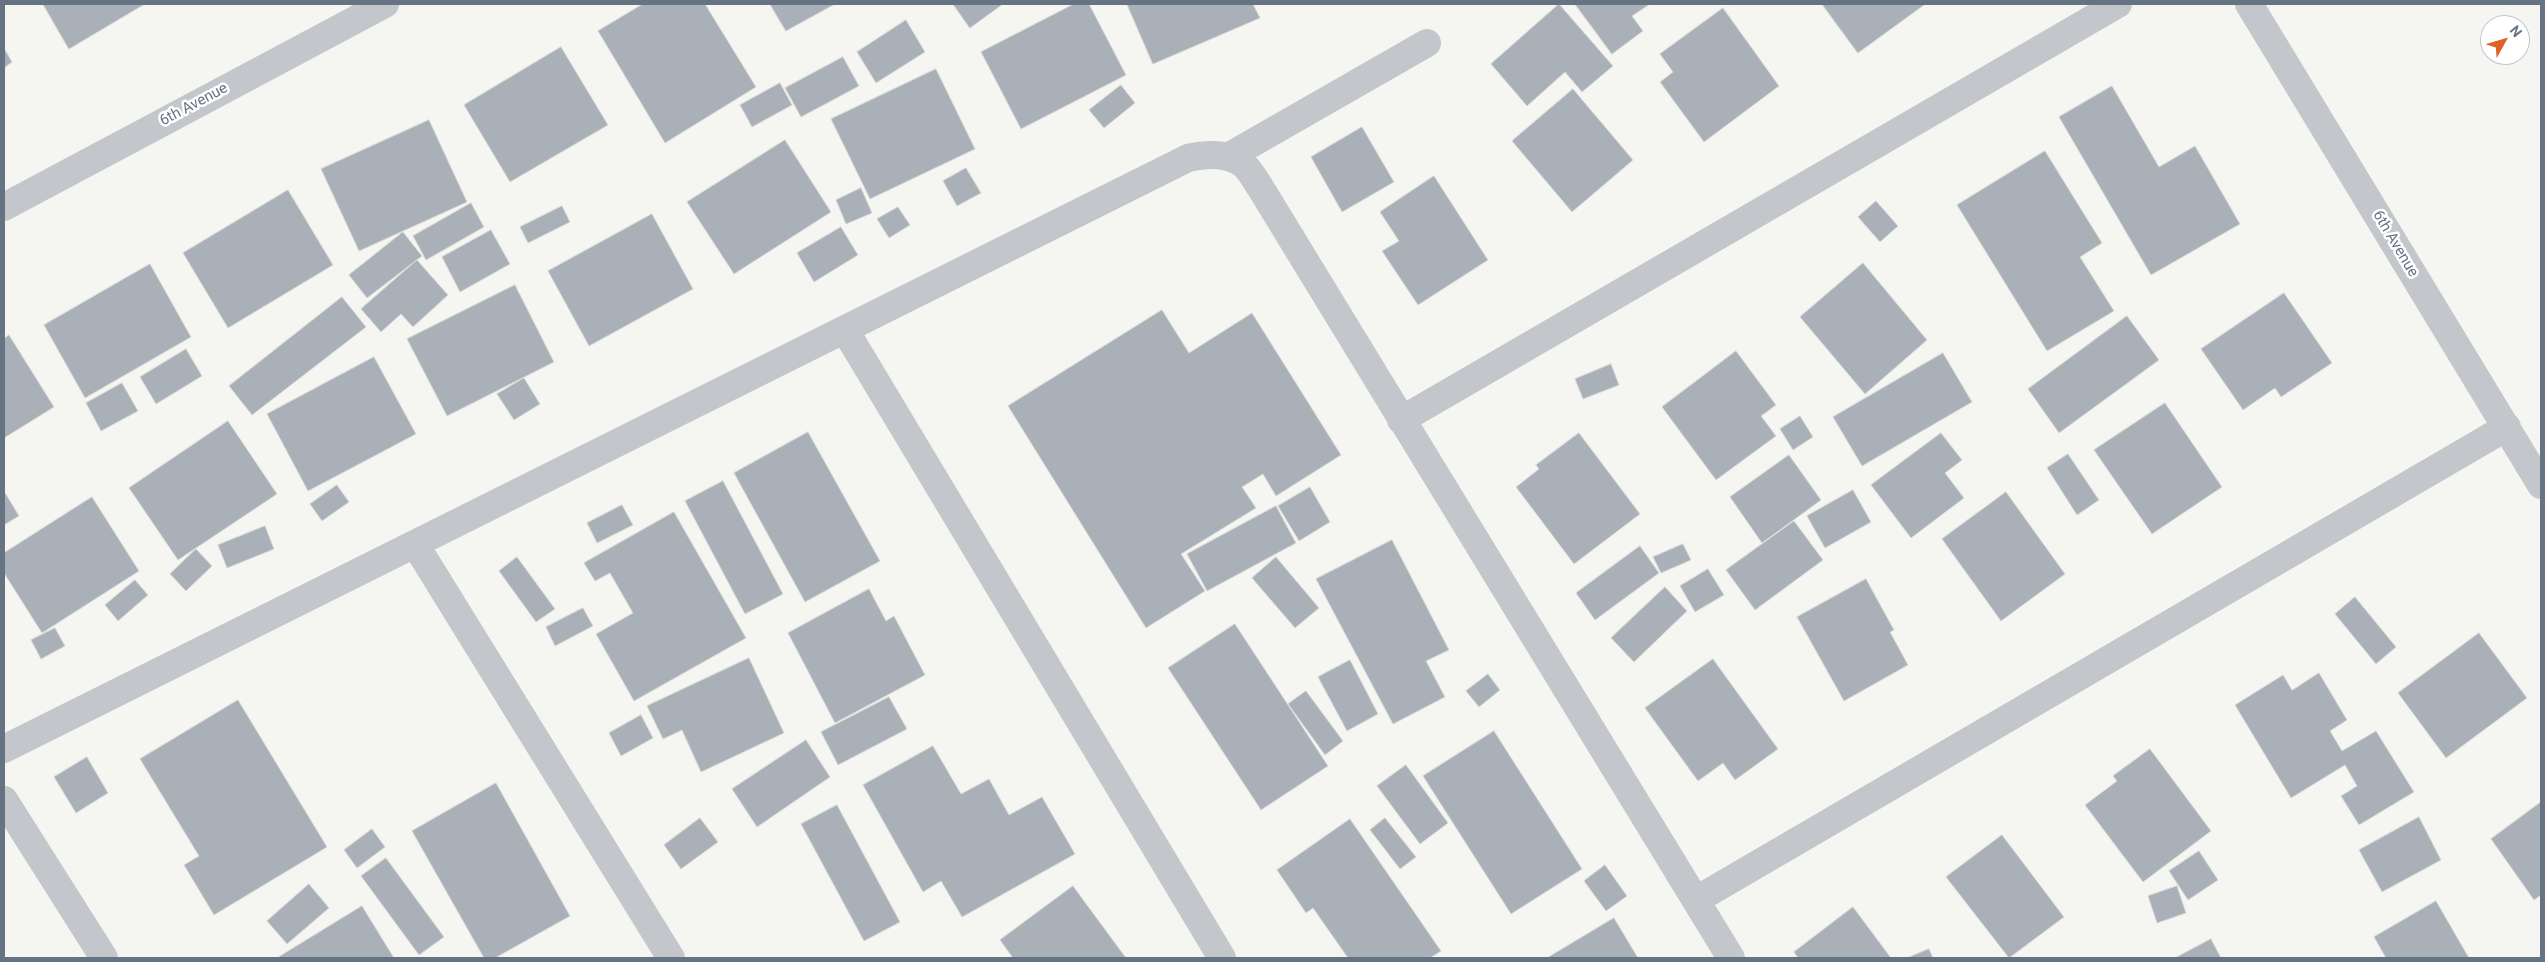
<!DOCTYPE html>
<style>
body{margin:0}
#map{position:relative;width:2545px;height:962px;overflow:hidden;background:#f5f6f2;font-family:Roboto,sans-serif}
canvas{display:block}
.frame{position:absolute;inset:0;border:5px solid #657383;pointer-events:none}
.north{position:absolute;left:2480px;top:15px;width:50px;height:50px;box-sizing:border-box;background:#fff;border:1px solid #c1c7cd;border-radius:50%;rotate:51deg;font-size:14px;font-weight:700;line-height:20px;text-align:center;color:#657383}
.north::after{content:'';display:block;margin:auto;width:18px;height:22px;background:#df6229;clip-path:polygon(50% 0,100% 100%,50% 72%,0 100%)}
</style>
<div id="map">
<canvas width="2545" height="962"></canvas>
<div class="frame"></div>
<div class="north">N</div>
</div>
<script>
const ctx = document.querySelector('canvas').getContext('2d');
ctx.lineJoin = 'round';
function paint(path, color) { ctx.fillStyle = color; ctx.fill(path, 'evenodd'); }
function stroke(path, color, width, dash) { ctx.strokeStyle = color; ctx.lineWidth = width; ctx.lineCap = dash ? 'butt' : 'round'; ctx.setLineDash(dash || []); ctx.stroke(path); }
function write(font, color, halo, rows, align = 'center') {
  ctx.font = font + ' Roboto,sans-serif'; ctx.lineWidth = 5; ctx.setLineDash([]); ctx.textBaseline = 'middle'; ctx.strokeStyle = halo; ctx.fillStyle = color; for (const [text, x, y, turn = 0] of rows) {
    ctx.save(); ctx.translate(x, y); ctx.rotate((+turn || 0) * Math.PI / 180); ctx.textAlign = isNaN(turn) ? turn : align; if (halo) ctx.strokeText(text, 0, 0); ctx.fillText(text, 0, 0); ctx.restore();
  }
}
const building = new Path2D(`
 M43,4H145L69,49Z
 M643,4H705L756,87L665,143L598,31Z
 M770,4H835L786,31Z
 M953,4H1003L970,28Z
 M1074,4H1089L1126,75L1021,129L981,52Z
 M1127,4H1253L1260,18L1153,64Z
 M1559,4L1613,66L1582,92L1565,72L1527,106L1491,64Z
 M1575,4H1650L1632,16L1643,31L1612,54Z
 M1822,4H1924V5L1858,53Z
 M1723,8L1779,86L1704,142L1660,82L1673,72L1660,54Z
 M906,20L925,52L876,83L857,52Z
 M561,47L608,125L510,182L464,105Z
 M4,48L12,62L4,68Z
 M843,57L859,86L801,117L785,88Z
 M936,69L975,149L870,199L831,119Z
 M780,83L792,105L752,127L740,105Z
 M1121,85L1135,103L1104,128L1089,110Z
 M2112,86L2159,167L2195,146L2240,224L2151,275L2059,117Z
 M1573,89L1633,160L1572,212L1512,141Z
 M429,120L467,202L359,251L321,169Z
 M1362,127L1394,182L1342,212L1311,157Z
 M785,140L831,212L734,274L687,202Z
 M2045,151L2102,243L2080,257L2114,311L2047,351L1957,205Z
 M966,168L981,193L957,206L943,181Z
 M1434,176L1488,260L1418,305L1382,251L1399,241L1380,212Z
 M861,188L872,213L846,224L836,200Z
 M288,190L333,265L228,328L183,253Z
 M1876,201L1898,226L1880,242L1858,217Z
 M471,203L484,227L426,260L413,236Z
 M562,206L570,222L528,243L520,227Z
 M898,207L910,225L889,238L877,219Z
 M652,214L693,289L589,346L548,271Z
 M841,227L858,255L814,282L797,253Z
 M491,230L510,264L460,292L442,257Z
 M403,232L422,256L367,298L349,275Z
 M417,260L448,295L413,327L401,314L381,332L361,309Z
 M1863,263L1927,340L1865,394L1800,317Z
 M150,264L191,337L85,398L44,325Z
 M515,285L554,362L447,416L407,339Z
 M2284,293L2332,363L2281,397L2275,388L2243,410L2201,349Z
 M342,297L366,327L252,415L229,386Z
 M1162,310L1189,353L1252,313L1341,455L1276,496L1263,474L1242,487L1256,508L1181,554L1205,591L1146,628L1008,406Z
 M2127,316L2159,360L2059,433L2028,389Z
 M9,335L54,407L4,438V339Z
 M186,349L202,376L156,404L140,377Z
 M1736,351L1776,405L1761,416L1776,436L1716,480L1662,407Z
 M1943,353L1972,402L1862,466L1833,417Z
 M374,357L416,434L308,491L267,414Z
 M1611,364L1619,385L1583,399L1575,379Z
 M524,378L540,404L514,420L497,394Z
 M122,383L138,411L101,431L86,403Z
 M2165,403L2222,487L2152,534L2094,450Z
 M1800,416L1813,437L1793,450L1780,429Z
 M228,421L277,494L178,560L129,488Z
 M808,432L880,561L805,602L734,473Z
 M1579,433L1640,514L1574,564L1516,487L1539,469L1536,465Z
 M1941,433L1962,460L1945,473L1964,498L1911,538L1871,485Z
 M2068,454L2099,500L2077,515L2047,468Z
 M1789,455L1821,500L1762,543L1730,497Z
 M723,481L783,594L745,614L685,501Z
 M337,485L349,502L322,521L310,504Z
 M1310,487L1330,522L1299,541L1278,506Z
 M1853,490L1871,522L1825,548L1807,516Z
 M4,491L19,516L4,525Z
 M2006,492L2065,574L2001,621L1942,539Z
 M92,497L139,571L42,633L4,573V553Z
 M622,505L633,525L597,543L587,523Z
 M1276,506L1296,543L1207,591L1187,554Z
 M674,512L746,638L634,701L596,634L633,613L610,573L595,581L584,563Z
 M1794,521L1823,560L1755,610L1726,570Z
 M265,526L274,549L227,568L218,545Z
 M1392,540L1449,650L1426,661L1445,697L1393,724L1316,579Z
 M1683,544L1691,560L1661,573L1653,557Z
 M1640,546L1659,573L1595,620L1576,593Z
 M196,549L212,566L186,591L170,574Z
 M517,557L555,609L536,622L499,571Z
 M1276,557L1319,608L1295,628L1252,578Z
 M1708,569L1724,595L1695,612L1680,586Z
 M1866,579L1894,630L1890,632L1908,665L1844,701L1797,617Z
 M135,580L148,595L118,621L105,605Z
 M1665,587L1687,611L1634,662L1611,638Z
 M869,589L886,621L894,616L925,675L835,723L788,633Z
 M2355,597L2396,647L2376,664L2335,614Z
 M583,608L593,626L555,646L546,627Z
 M1235,624L1328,766L1261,810L1168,668Z
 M55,628L65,646L41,659L31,640Z
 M2479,633L2527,698L2446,758L2398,693Z
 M749,658L784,733L701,772L682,730L663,739L647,706Z
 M1713,659L1778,749L1735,780L1723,763L1698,781L1645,708Z
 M1350,660L1378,714L1347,731L1318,677Z
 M2319,673L2347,720L2330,731L2342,751L2376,731L2414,792L2359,825L2341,796L2357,786L2345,765L2291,798L2235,705L2283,675L2292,690Z
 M1488,674L1500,690L1479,707L1466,691Z
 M1306,691L1343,741L1325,755L1288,704Z
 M889,697L907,729L838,765L821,732Z
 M238,700L327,847L214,915L184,865L199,856L140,759Z
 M641,715L653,738L621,756L609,733Z
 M1494,731L1582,869L1511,914L1423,776Z
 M806,740L830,777L757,827L732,789Z
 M933,746L961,794L989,779L1009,815L1042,797L1075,854L962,917L941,881L923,892L863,785Z
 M2150,749L2211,831L2143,882L2085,805L2117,781L2113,776Z
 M87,757L108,793L76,813L54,777Z
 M1406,765L1448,823L1420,844L1377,786Z
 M496,783L570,916L495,958H484L412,831Z
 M2541,802V895L2534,900L2491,839Z
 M837,805L900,922L864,941L801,824Z
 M2419,817L2441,860L2382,892L2359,850Z
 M700,818L718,842L681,869L664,845Z
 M1385,818L1416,857L1400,869L1370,830Z
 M1350,819L1441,951L1430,958H1348L1313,908L1306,913L1277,870Z
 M372,829L385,847L357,868L344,850Z
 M2002,835L2064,917L2009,958L1946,877Z
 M2199,851L2218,880L2188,900L2169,871Z
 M386,858L444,937L419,955L361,876Z
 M1605,865L1627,896L1606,911L1584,881Z
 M309,884L329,908L287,944L267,921Z
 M1073,886L1126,958H1013L1000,940Z
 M2177,886L2186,913L2157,923L2148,896Z
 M2436,901L2469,958H2386L2374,937Z
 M362,906L394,958H277Z
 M1853,907L1891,958H1798L1794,952Z
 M1614,918L1638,958H1547Z
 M2211,939L2221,958H2175Z
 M1929,949L1933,958H1907Z`);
paint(building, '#a9b0b7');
stroke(building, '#d7d7d5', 1);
stroke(new Path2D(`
 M2249,4L2541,485
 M1228,157L1427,43
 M4,207L385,4
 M845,330L1222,958
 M1401,420L2118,4
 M415,544L671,958
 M4,749L1188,158C1206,154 1228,152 1244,165C1250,170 1255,180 1260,187L1731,958
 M4,800L104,958
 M1696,900L2507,427`), '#c3c6ca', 28);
write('15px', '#657383', '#fff', [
 ["6th Avenue",194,105,-28],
 ["6th Avenue",2395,244,59]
]);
</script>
